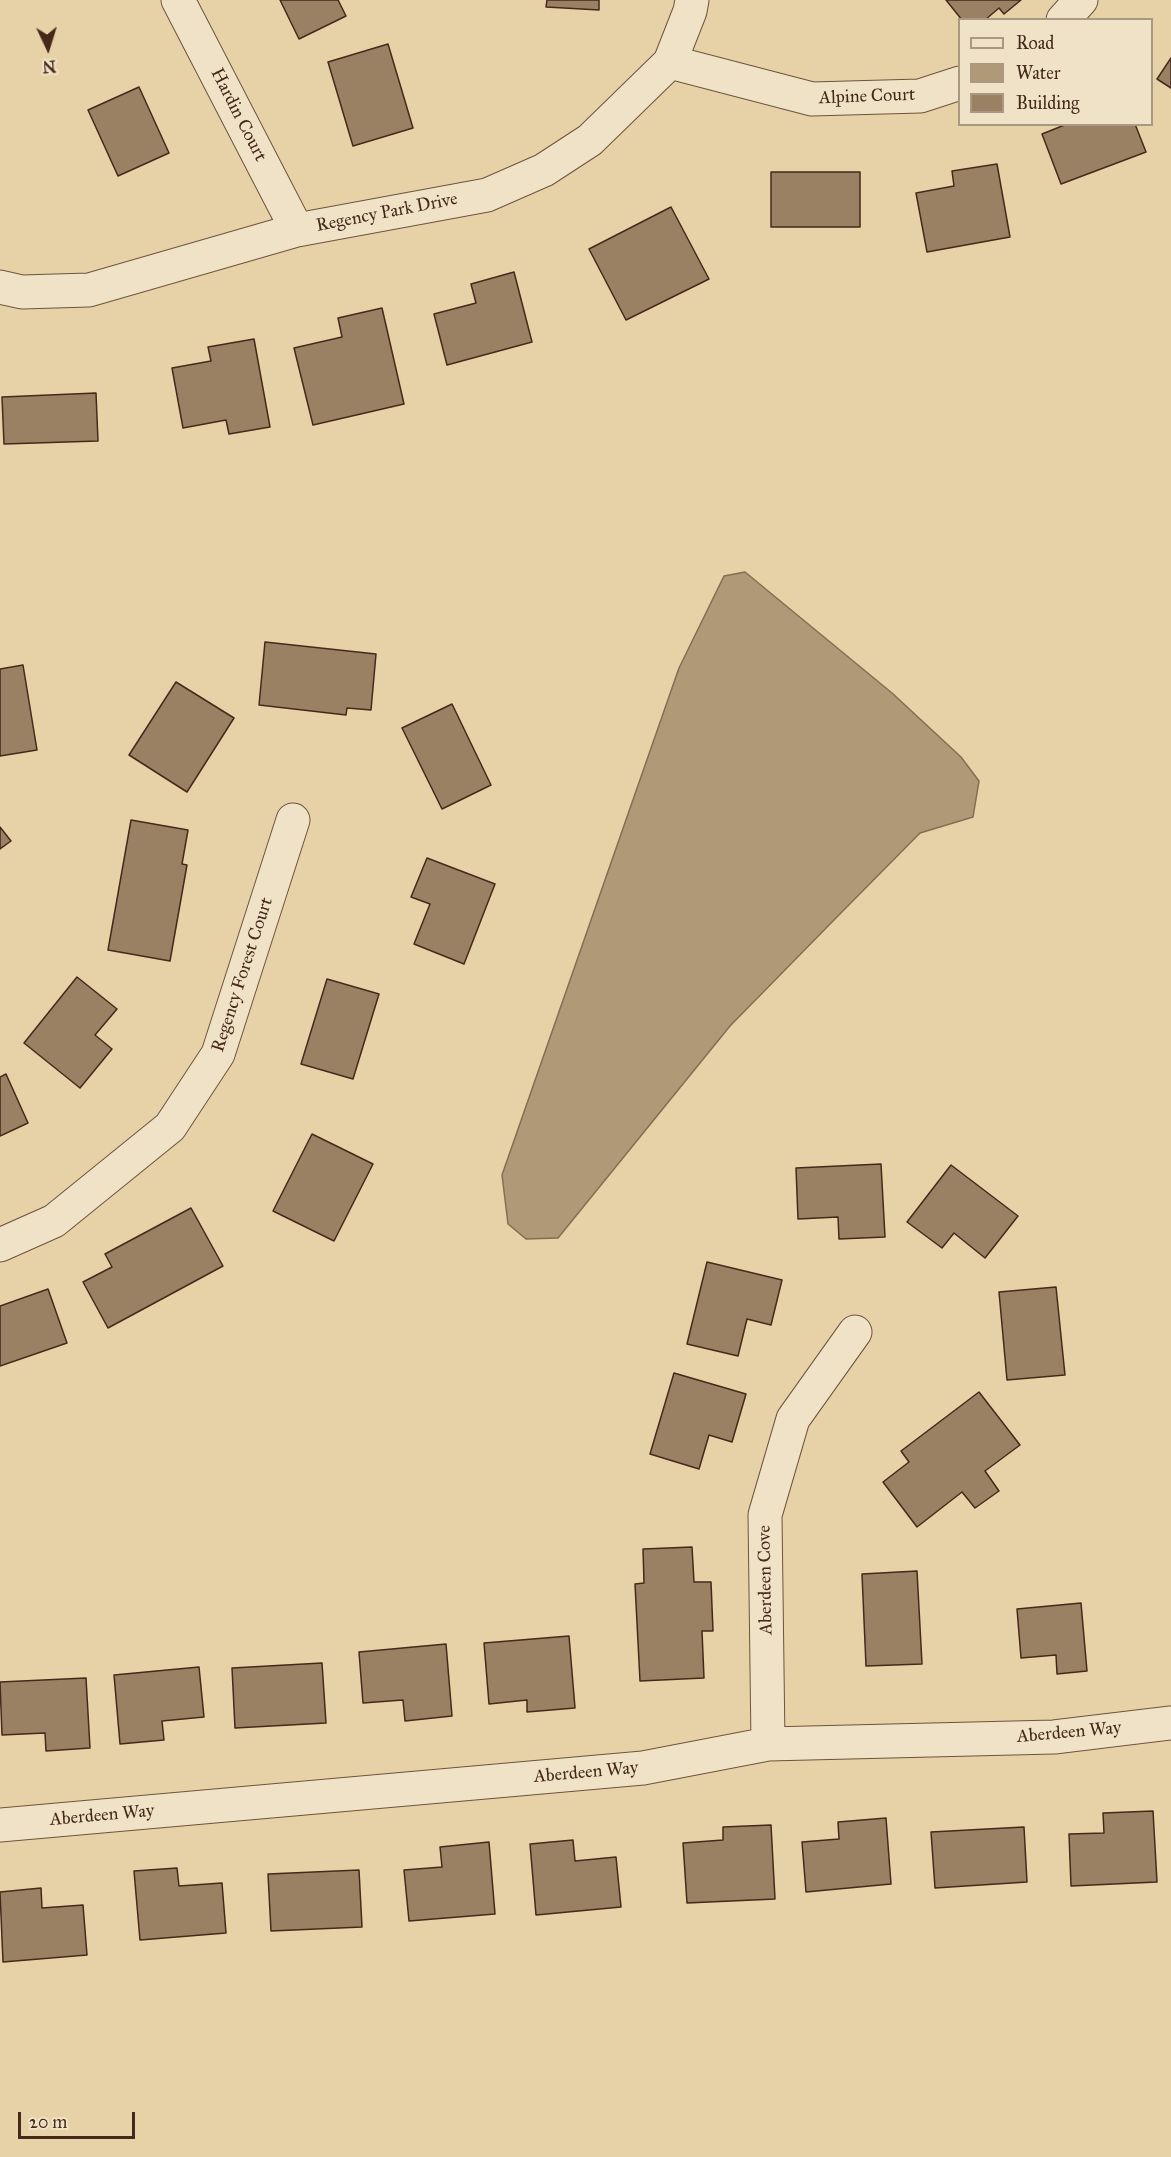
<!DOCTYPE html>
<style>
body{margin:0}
#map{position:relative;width:1171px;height:2157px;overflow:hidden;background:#e7d2a7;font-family:"IM FELL Great Primer",serif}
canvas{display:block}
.legend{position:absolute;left:958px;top:18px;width:195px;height:108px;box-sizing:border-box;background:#efe2c6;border:2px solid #ab9882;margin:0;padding:8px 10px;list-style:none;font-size:18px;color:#46291b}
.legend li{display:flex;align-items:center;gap:12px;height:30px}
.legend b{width:30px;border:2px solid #ab9882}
.north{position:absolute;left:18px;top:18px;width:60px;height:60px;-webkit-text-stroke:4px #efe2c6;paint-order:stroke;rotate:176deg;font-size:16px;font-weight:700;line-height:24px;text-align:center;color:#46291b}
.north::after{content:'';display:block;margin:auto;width:21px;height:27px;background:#46291b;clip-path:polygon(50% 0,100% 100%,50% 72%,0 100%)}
.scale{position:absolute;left:18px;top:2112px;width:117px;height:27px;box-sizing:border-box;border:3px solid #46291b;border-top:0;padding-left:8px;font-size:18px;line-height:21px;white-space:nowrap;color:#46291b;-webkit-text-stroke:4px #efe2c6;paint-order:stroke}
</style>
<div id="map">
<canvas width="1171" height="2157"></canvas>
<ul class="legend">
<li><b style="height:8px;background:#efe2c6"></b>Road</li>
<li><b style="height:16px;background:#b09977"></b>Water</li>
<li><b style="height:16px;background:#9a8164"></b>Building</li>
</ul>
<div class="north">N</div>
<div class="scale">20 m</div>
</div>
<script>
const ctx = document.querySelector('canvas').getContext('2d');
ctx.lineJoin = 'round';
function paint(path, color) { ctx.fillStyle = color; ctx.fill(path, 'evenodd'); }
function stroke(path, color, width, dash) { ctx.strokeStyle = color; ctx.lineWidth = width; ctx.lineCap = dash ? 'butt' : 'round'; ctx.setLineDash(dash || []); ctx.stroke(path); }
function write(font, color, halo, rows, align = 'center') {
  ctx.font = font + ' "IM FELL Great Primer",serif'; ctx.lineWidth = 4.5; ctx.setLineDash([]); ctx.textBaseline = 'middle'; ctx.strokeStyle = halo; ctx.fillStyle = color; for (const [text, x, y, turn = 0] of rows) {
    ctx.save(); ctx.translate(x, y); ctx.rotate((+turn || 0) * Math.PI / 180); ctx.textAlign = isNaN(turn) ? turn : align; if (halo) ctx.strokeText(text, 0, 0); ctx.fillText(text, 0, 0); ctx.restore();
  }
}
const water = new Path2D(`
 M745,572L892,693L961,757L979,781L973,817L920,833L833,921L730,1026L558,1238L526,1239L508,1224L502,1175L679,668L724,576Z`);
paint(water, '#b09977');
stroke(water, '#866c52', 1.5);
const building = new Path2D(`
 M280,0H338L346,16L299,39Z
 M547,0H599V10L546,7Z
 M946,0H1021L1004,14L999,8L985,20H962Z
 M388,44L413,128L353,146L328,62Z
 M1171,58V88L1157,79Z
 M139,87L169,153L118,176L88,110Z
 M1067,124H1135L1146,152L1061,184L1042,134Z
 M997,164L1010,237L927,252L916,193L954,186L952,171Z
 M771,172H860V227H771Z
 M671,207L709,279L626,320L589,249Z
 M514,272L532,342L447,365L434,314L476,303L471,284Z
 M382,308L404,404L313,425L294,348L342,337L338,318Z
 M254,339L270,427L229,434L226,420L183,428L172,368L211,361L208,347Z
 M96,393L98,441L4,444L2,397Z
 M265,642L376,654L371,710L347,708L346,715L259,705Z
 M23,665L37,750L0,756V669Z
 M176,682L234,718L187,792L129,755Z
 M452,704L491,785L442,809L402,728Z
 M131,820L188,830L182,864L187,865L170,961L108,950Z
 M0,827L11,841L0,849Z
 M427,858L495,884L464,964L414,944L430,904L411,897Z
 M77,977L117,1009L95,1035L112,1049L80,1088L24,1043Z
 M327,979L379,994L353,1079L301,1064Z
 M6,1074L28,1123L0,1136V1077Z
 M312,1134L373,1164L334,1241L273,1211Z
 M881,1164L885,1237L839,1239L838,1217L798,1219L796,1168Z
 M951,1165L1018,1216L985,1258L954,1233L942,1248L907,1222Z
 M191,1208L223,1266L108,1328L83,1282L112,1267L105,1254Z
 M707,1262L782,1280L771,1325L747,1319L738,1356L687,1344Z
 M1056,1287L1065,1375L1007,1380L999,1292Z
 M48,1289L67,1343L0,1366V1306Z
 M674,1373L746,1394L732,1442L709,1435L699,1469L650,1454Z
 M979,1392L1020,1445L985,1471L999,1491L975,1508L962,1492L917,1527L883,1482L909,1462L901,1451Z
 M692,1547L694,1582H711L713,1631H702L704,1678L640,1681L635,1584L644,1583L643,1549Z
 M917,1571L922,1664L866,1666L862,1574Z
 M1081,1603L1087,1671L1057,1674L1056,1655L1021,1658L1017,1609Z
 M569,1636L575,1708L527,1712V1700L489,1704L484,1643Z
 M446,1644L452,1716L405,1721L403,1700L363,1703L359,1652Z
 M322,1663L326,1723L235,1728L232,1668Z
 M199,1667L204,1717L162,1721L164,1740L120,1744L114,1675Z
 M86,1678L90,1748L46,1751L45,1733L2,1735L0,1682Z
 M1153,1811L1157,1882L1071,1886L1069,1834L1104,1833L1103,1813Z
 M886,1818L891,1884L806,1892L802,1842L839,1839L838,1822Z
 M771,1825L775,1899L687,1903L683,1843L723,1840V1827Z
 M1024,1827L1027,1882L935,1888L931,1832Z
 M573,1840L575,1861L616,1857L621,1907L536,1915L530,1844Z
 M489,1842L495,1914L409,1921L404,1870L442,1867L440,1847Z
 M177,1868L179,1886L222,1883L226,1933L140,1940L134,1871Z
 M359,1870L362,1927L271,1931L268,1874Z
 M41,1888L42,1908L83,1905L87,1955L3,1962L0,1892Z`);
paint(building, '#9a8164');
stroke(building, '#46291b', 1.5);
const minor = new Path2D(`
 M178,0L297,230
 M1063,20L1081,0
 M670,62L812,99L920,96L960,83
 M0,287L22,292L89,290L297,230L487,195L544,170L590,140L670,62L690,11L692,0
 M0,1245L54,1221L170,1127L218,1054L293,820
 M768,1744L765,1515L793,1419L855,1332
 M0,1825L643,1768L768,1744L1054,1737L1171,1723`);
stroke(minor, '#6e533e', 35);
stroke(minor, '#efe2c6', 33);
write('18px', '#46291b', '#efe2c6', [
 ["Alpine Court",867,97,-2],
 ["Hardin Court",238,115,63],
 ["Regency Park Drive",387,213,-11],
 ["Regency Forest Court",243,975,-72],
 ["Aberdeen Cove",766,1580,-91],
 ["Aberdeen Way",1069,1733,-5],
 ["Aberdeen Way",586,1773,-5],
 ["Aberdeen Way",102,1816,-5]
]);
</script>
